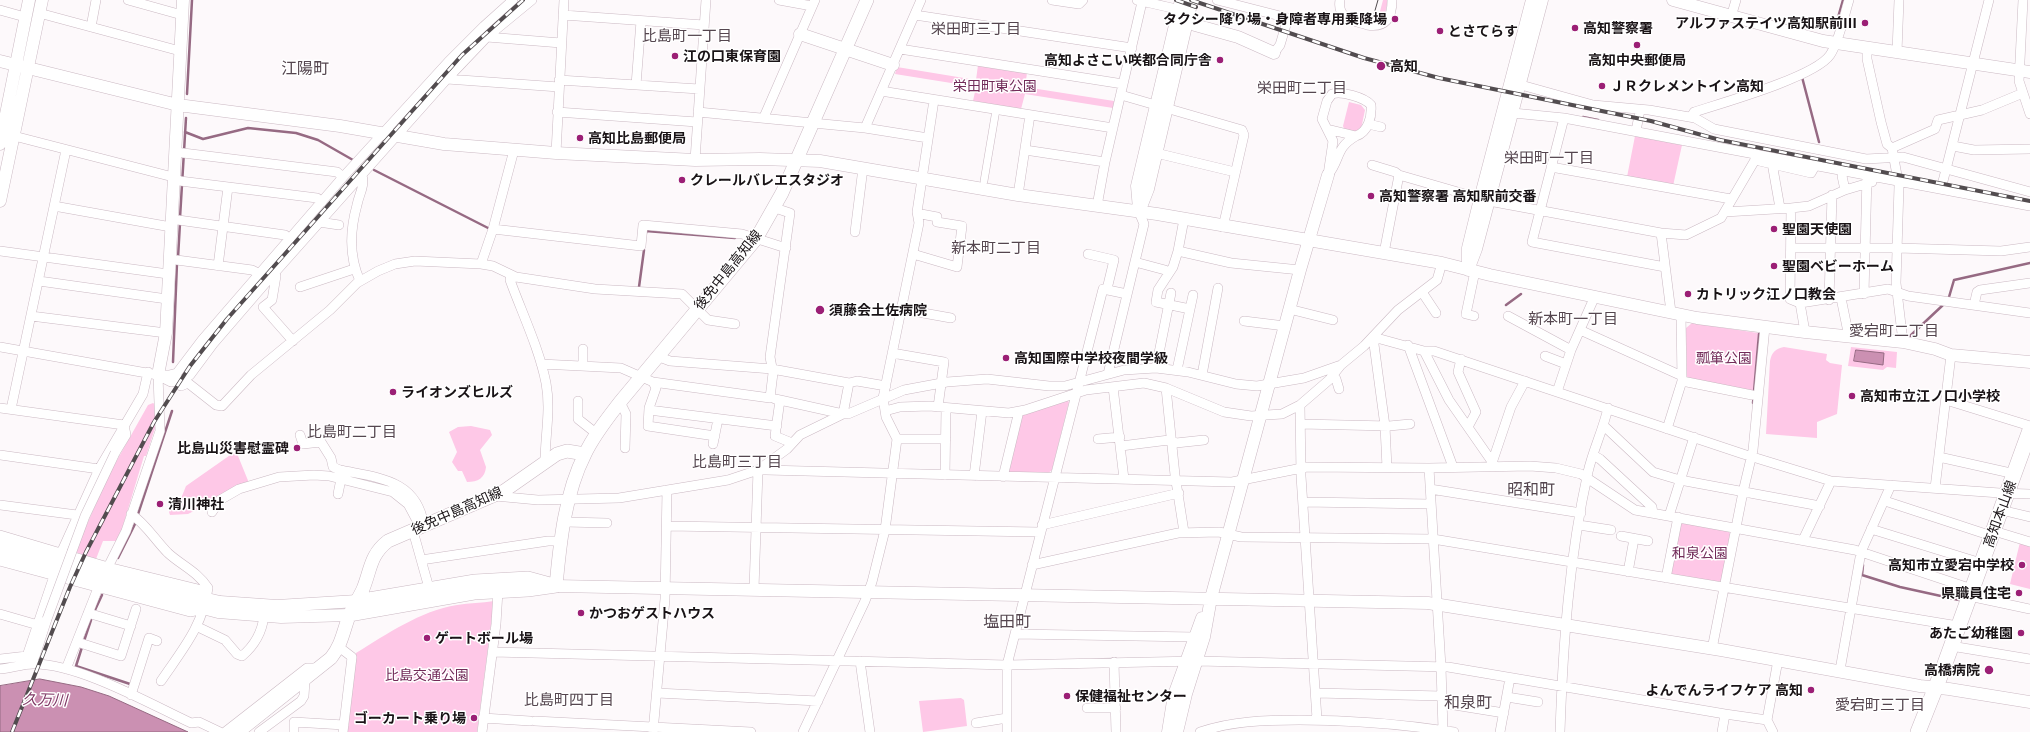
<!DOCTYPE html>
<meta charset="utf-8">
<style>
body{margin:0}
canvas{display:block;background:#fdf9fb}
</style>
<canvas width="2030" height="732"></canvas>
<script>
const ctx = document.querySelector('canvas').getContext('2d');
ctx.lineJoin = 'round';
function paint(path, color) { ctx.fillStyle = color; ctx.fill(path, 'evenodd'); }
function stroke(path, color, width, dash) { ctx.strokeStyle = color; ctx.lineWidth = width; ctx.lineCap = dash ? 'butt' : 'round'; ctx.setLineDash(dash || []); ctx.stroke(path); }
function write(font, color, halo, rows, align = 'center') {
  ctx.font = font + ' Lato,"Noto Sans JP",sans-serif'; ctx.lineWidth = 3; ctx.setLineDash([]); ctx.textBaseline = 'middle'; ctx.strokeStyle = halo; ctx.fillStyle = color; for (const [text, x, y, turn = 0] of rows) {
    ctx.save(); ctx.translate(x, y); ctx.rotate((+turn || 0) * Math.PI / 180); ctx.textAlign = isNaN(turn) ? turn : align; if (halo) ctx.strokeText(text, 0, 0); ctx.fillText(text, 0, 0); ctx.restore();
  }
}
paint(new Path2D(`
 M1383,0H1388L1385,14L1377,21H1369L1370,17L1378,19Z
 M978,65L1027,73L1025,87L1114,101L1113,108L1025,94L1021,109L973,101L976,87L895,74L897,67L976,80Z
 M1349,102L1361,105L1365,110L1361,129L1356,133L1344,129L1343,126Z
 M1635,136L1682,145L1673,186L1627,177Z
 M1692,323L1758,333L1753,393L1687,380L1686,328Z
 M1784,347L1827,354L1826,360L1830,363L1842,365L1837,414L1817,422V438L1766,434L1770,361C1772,352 1775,349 1784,347Z
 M1851,347L1897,352L1896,368L1887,367L1883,370L1848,366Z
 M1067,400L1069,402L1052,470L1047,474L1008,473L1020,418L1023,414Z
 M153,403L156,405V425L146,456H144L122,529L116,541H103L96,559L75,552L107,478L148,405Z
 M471,426L490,430L492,435L480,450L486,467C485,478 478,482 467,482L462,471H458L452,462L457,452L449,432L458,427Z
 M236,451L249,483L188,514L170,515L169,512L172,506H178L186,486Z
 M1681,522L1728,530L1730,534L1722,580L1717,583L1671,575Z
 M2020,542L2030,545V589L2010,584Z
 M494,601L477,732H345L356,653C387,634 420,611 457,605C469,603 482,603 494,601Z
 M961,698L964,700L967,726L923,732L919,701Z`), '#fec8e7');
const water = new Path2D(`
 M1856,350L1884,353L1883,365L1854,361Z
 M40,679L81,687L109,696L188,732H0V686Z`);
paint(water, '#cb90b2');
stroke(water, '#966a83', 1);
stroke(new Path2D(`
 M1837,21L1843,0
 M1802,77L1819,142
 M187,94L192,0
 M1583,117L1598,120
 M185,132L203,139L248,128L296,133L318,140L353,160
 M374,170L490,229
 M180,218L186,118
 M646,233V231L735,238
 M178,258L180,223
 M639,287L644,250
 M1949,297L1954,280L2030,263
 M1506,305L1521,294
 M1910,336L1943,305
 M173,362L177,263
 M1753,403L1759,334
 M138,514L172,411
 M118,558L136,522
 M1863,565L1862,575L1900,587L1959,600
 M95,610L102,595
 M84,641L91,620
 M82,647L76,666L130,684`), '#966a83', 2.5);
const pedestrian = new Path2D(`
 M984,181L996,110`);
const minor = new Path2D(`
 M128,0L182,15
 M779,0L812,6
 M921,0L865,128L928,138
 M1052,0L1079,4L1083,0
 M1137,0L1172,8L1183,15
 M1217,0L1288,18L1280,45L1274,53
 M1340,0C1337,17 1350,20 1364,24
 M2023,0L2019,81L2030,114
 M0,10L25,17
 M39,13L180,51
 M563,15L704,25
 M915,15L1132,48
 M1731,17L1736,0
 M1367,25C1386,28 1392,18 1392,0
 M91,27L96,0
 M487,37L561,43
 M1867,48V59L1881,122L1887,144L1892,148L1899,186L1896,283L1903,342
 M900,49L1123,84
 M1897,52L1899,0
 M447,79L559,87
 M559,80L699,89
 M636,85L641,21
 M1521,85L1593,105L1649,110L1695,118L1714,129L1866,159L1903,157L2030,192
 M881,91L1113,128
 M1121,95L1242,130L1244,135L1223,227
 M557,112L697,122
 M698,112L865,128
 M1513,113L1564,118L1532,242L1665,267
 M764,117L815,0
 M1691,117L1694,112C1722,103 1815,77 1830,55C1839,42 1844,16 1849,0
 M1564,118L2030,206
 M1368,124L1381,127
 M1327,129L1356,136C1368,132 1372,117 1371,105C1364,97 1341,91 1332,94L1327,101L1322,119L1333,141L1328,175C1341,159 1335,148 1356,136
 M1636,131L1640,110
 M14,136L173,177L180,181L317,198L322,202
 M1953,146L1974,150L2030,149
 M1892,148L1935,129L1938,120L1982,110L2023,93
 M1025,150L1105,162L1142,2
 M175,152L337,172L343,177
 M556,153L564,0
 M1156,153L1235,172
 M695,160L706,0
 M1755,160L1811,173L1816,164
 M1772,163L1780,208
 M1372,165L1395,172L1399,175
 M1551,167L1731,199
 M1842,176L1845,190
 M1941,189L1989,0
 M1018,195L1030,115
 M54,206L171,227
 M1097,206L1105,162
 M1791,208L1809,206L1845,190L1872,182
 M1725,212L1791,208L1790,299L1800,303L1807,302L1888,289L1908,296L2030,313
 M171,219L285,235L290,239
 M1184,219L1178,251L1231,263L1300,270
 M319,222L339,225
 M493,229L641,246L643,225L742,234L786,248
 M855,232L863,168
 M1661,233L1671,312
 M1791,248H1897L2001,251L2030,247
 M0,251L168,274
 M1178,251L1173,267L1158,290L1156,302L1190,309
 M1384,253L1399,175L1489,201L1661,233L1686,235L1721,218L1755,160L1756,153
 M913,254L957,267L962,226L937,222V217L921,214L918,217
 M1088,254L1114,260L1107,289
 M169,259L252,270L264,276
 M1135,262L1165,270L1169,273
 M481,264L493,229L514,150
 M218,266L228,187
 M274,273L276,276L272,300L263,307L293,341
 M511,275L510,280C522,313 539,348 546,383C551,410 545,436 545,462
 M39,281L167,299
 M360,281C349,257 350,230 357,205C359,194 365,187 362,175
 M300,287L354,269
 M1422,292L1436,313
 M1864,294L1867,175
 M1841,298L1849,337
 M1829,300L1832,195
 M1800,303L1805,332
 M1974,305L1977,292L1980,290L2030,283
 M901,309L951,318
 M1289,309L1333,320
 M31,316L166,333
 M1474,316L1466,314L1475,271
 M1508,316L1571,350
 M1244,321L1285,326
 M1580,330L1682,376
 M1373,337L1424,351H1434L1743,454L1831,481L2000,493L2030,494
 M1373,337L1385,426L1387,468
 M1408,345L1453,467
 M0,347L158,375H169L177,373L202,340L343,177L448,62L484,26L513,0
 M1424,351L1449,400L1495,466
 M892,353L944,362L938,407
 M657,356L670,361L772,369L849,383L857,381L886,386
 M1545,356L1566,364
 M1461,359L1458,372L1476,412L1468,427
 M541,364L621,368L653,382L770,398L773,373L770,357L790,213L775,208
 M583,365V349
 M1156,368L1171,293
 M1177,370L1193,295
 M1108,374L1144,224L1139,212
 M1202,375L1218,288
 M1333,375L1336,379L1339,389
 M159,376L171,382L183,380L190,375L213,344L269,279L447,79L487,37L532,0
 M1682,381L1752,395
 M177,382L181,386L188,383L216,405L222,406L251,375L330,310L357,283L378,271L395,264L415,261L481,264L493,266L516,277L595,289L682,294L708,320L735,324
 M653,382L656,388L649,408L648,426L715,436
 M1113,387L1124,479
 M1166,388L1175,475L1184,532
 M1557,392L1571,350L1595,296
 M775,399L780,400L775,436L792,443
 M780,400L843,414L849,383
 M1946,400L2030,426
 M578,401V419L597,434
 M620,402L626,414L625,448
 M1300,405L1301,476L1317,719
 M0,408L124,425L126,435L115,453
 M11,409L66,150
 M649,410L777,426
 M885,411L900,407L929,406L1009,413L1025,410L1086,390L1144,383L1166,388L1224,412L1251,416L1282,414L1300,405L1329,380L1341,365L1364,346L1398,310L1437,280L1442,263
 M1301,424L1389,426L1410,424
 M1604,426L1653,472L1680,480L1820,506
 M1667,429L1682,381L1681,314
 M300,435L303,444L321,442L331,458L333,467L340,470C378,478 417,479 424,526
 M897,439H946
 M1098,439L1120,437
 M713,444L718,419
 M1121,446L1169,440L1176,443L1204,440
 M0,455L99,469
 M1593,455L1600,459L1652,507L1653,513
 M1939,457L2015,474
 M1492,463L1511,407L1525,381
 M1429,468L1441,667L1443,730
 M758,470L787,449L800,435L843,414H848L904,390L947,382L987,379L1049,386H1065L1124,370L1156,368L1188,372L1236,384L1257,386L1304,378L1341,365
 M945,475L946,408
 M974,476L982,411
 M1003,477L1019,411
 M1935,488L1951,355
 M1430,489L1581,513
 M338,494L341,479
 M495,496L538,500L619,498L728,480L758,470H766L1232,482L1307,467L1429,468L1530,466L1556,468L1581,474L1635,510L1855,550L1972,589
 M1885,501L1992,536
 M1303,502L1431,504
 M0,505L77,515
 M2001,510L2030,517
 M212,512L220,500L239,489L279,477L314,475L329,476L393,492L408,504L416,519L424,526
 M131,514C146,524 155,540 168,553C181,565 198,572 208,588C203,626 182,650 161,681
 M1669,516L1694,437
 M565,522L607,523
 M1042,525L1179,493
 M1579,525L1611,530
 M667,526L1040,532
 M1871,529L1981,563
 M413,531L429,588
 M1994,531L2030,542
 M0,535L108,567L198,589L206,599
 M1621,536L1648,541
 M1803,540L1831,481
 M61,553L99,469L143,394L148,372
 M421,560L548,541H562
 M0,561L190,612L204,609
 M1032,565L1178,533L1219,532L1241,537L1433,539L1958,626
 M108,567L126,531L160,431L158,375
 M1628,572L1634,539
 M1666,578L1678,517
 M754,589L758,470
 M1969,596L2030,609
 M88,613L131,626
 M0,614L38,625
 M198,627L225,640L237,654L242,656C254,646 262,632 264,616
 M1015,634L1195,637
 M77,642L121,656L136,609
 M1951,646L2030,659
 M339,647L352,657L343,732
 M1712,649L1743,492L1753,450L1765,327
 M493,652L1007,665L1198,661L1448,667L1725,714L1767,720
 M27,656H35L47,619
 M0,659L27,656L54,576
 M860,661L870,732
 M1114,662L1116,732
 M0,669C11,668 23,664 33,664C78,663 150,704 191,723L199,722L220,732
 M66,669L98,588
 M1840,670L1861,552L1891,485
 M657,693L818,701
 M1316,693L1442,696
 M131,695L149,638L157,641
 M1507,697L1538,702
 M1442,703L1504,713
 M1087,708H1116
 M483,718L530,721
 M535,721L751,732
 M976,723L1007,718
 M225,732L307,668H319
 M259,732L301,701L304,696L305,681
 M294,732V722L344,725
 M482,732L496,624L498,591
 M653,732L665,599L667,490
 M803,732L865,601L872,582L885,530L897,439L886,417L883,398L919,223L917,212L934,100
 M1007,732V665L1103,289L1127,294
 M1200,732C1231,721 1267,720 1299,720C1353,720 1401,724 1454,732
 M1500,732L1510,678
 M1560,732C1563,645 1569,557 1588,472C1593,450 1603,430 1608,408
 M1722,732L1725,714
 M1773,732L1767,720L1778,660`);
const tertiary = new Path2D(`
 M1673,0L1823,41L2030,72
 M1188,18L1195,25L1238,37L1274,53
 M800,34L893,65
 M0,61L178,105L340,126L444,144L556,153L695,160L760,159L820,161L1018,195L1157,214L1442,263L1490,275L1697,318L1805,332L1903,342L1935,349L1951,355L2030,362
 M0,144L29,0
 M0,201L42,0
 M1139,209L1137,186L1181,0
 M1139,212L1148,189L1192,0
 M1468,262V248L1480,199L1532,0
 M1468,270L1476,249L1542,0
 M158,375L166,333L183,0
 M0,543L113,577L220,602L277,606L357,601
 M0,555L218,612L281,617L349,615
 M556,586L1428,603L1721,650L1920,686L1949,689L2030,702
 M1168,732L1174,695L1202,618
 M1177,732L1186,694L1204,637L1211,598L1300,270L1328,175`);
const secondary = new Path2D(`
 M556,586C560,542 565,493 585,454C594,435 607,419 620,402L756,239L782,193L867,0
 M357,601L475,581L528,578L550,584
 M349,615L474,593L528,590L556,586
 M238,732L331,658C342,644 343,632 349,616C353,606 359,598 363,589C371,569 370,555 388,541L504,491L557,454L567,451L585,454`);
const primary = new Path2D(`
 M1918,732L1943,669L2030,430`);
stroke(pedestrian, '#cbb9c3', 8);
stroke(minor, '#cbb9c3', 10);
stroke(tertiary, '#cbb9c3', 13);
stroke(secondary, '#cbb9c3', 14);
stroke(primary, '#cbb9c3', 16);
stroke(pedestrian, '#fff', 7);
stroke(minor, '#fff', 9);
stroke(tertiary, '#fff', 12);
stroke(secondary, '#fff', 13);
stroke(primary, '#fff', 15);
stroke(new Path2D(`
 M1374,14L1378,0`), '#524c4f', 1);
const rail = new Path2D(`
 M1176,0L1196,7
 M1191,0L1364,58L1439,78L1651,121L1720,140L2030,201
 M12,732L70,587L86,552L154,422L190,366L227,319L462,55L523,0`);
stroke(rail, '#524c4f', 4);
stroke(rail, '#fff', 2.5, [8]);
const minorBridge = new Path2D(`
 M47,619L85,516L115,453`);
stroke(minorBridge, '#cbb9c3', 10, []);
stroke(minorBridge, '#fff', 9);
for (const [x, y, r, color] of [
 [1395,19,4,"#9b1f75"],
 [1865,23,4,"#9b1f75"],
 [1575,28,4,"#9b1f75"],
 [1440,31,4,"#9b1f75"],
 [1637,45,4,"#9b1f75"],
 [675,56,4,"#9b1f75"],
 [1220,60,4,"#9b1f75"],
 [1381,66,5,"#9b1f75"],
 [1602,86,4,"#9b1f75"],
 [580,138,4,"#9b1f75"],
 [682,180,4,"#9b1f75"],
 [1371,196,4,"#9b1f75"],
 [1774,229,4,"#9b1f75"],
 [1774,266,4,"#9b1f75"],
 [1688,294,4,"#9b1f75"],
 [820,310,5,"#9b1f75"],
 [1006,358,4,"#9b1f75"],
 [393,392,4,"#9b1f75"],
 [1852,396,4,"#9b1f75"],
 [297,448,4,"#9b1f75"],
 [160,504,4,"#9b1f75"],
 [2022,565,4,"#9b1f75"],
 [2019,593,4,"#9b1f75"],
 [581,613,4,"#9b1f75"],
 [2021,633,4,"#9b1f75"],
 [427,638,4,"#9b1f75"],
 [1989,670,5,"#9b1f75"],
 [1811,690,4,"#9b1f75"],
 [1067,696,4,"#9b1f75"],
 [474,718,4,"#9b1f75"]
]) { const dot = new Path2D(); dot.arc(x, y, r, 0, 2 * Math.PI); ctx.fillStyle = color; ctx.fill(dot); stroke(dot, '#fff', 1.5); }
write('bold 14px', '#191316', '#fff', [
 ["タクシー降り場・身障者専用乗降場",1387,19,"right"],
 ["アルファステイツ高知駅前Ⅲ",1857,23,"right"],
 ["高知警察署",1583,28],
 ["とさてらす",1448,31],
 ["江の口東保育園",683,56],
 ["高知よさこい咲都合同庁舎",1212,60,"right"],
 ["高知中央郵便局",1637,60,"center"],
 ["高知",1390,66],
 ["ＪＲクレメントイン高知",1610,86],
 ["高知比島郵便局",588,138],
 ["クレールバレエスタジオ",690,180],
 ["高知警察署 高知駅前交番",1379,196],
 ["聖園天使園",1782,229],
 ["聖園ベビーホーム",1782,266],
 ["カトリック江ノ口教会",1696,294],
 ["須藤会土佐病院",829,310],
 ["高知国際中学校夜間学級",1014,358],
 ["ライオンズヒルズ",401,392],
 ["高知市立江ノ口小学校",1860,396],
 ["比島山災害慰霊碑",289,448,"right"],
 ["清川神社",168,504],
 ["高知市立愛宕中学校",2014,565,"right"],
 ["県職員住宅",2011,593,"right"],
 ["かつおゲストハウス",589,613],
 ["あたご幼稚園",2013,633,"right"],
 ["ゲートボール場",435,638],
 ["高橋病院",1980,670,"right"],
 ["よんでんライフケア 高知",1803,690,"right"],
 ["保健福祉センター",1075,696],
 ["ゴーカート乗り場",466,718,"right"]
], 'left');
write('14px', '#722b59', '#fff', [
 ["栄田町東公園",995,86],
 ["瓢箪公園",1724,358],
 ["和泉公園",1700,553],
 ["比島交通公園",427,675]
]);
write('14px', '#191316', '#fff', [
 ["後免中島高知線",728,270,-51],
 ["後免中島高知線",457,511,-24],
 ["高知本山線",2000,514,-70]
]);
write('15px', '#55464f', '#fff', [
 ["栄田町三丁目",976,29],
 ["比島町一丁目",687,36],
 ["栄田町二丁目",1302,88],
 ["栄田町一丁目",1549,158],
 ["新本町二丁目",996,248],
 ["新本町一丁目",1573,319],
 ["愛宕町二丁目",1894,331],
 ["比島町二丁目",352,432],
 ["比島町三丁目",737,462],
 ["比島町四丁目",569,700],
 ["愛宕町三丁目",1880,705]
]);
write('italic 15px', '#7d3563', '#fff', [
 ["久万川",45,700,2]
]);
write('16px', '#55464f', '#fff', [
 ["江陽町",305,69],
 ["昭和町",1531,490],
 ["塩田町",1007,622],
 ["和泉町",1468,703]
]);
</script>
